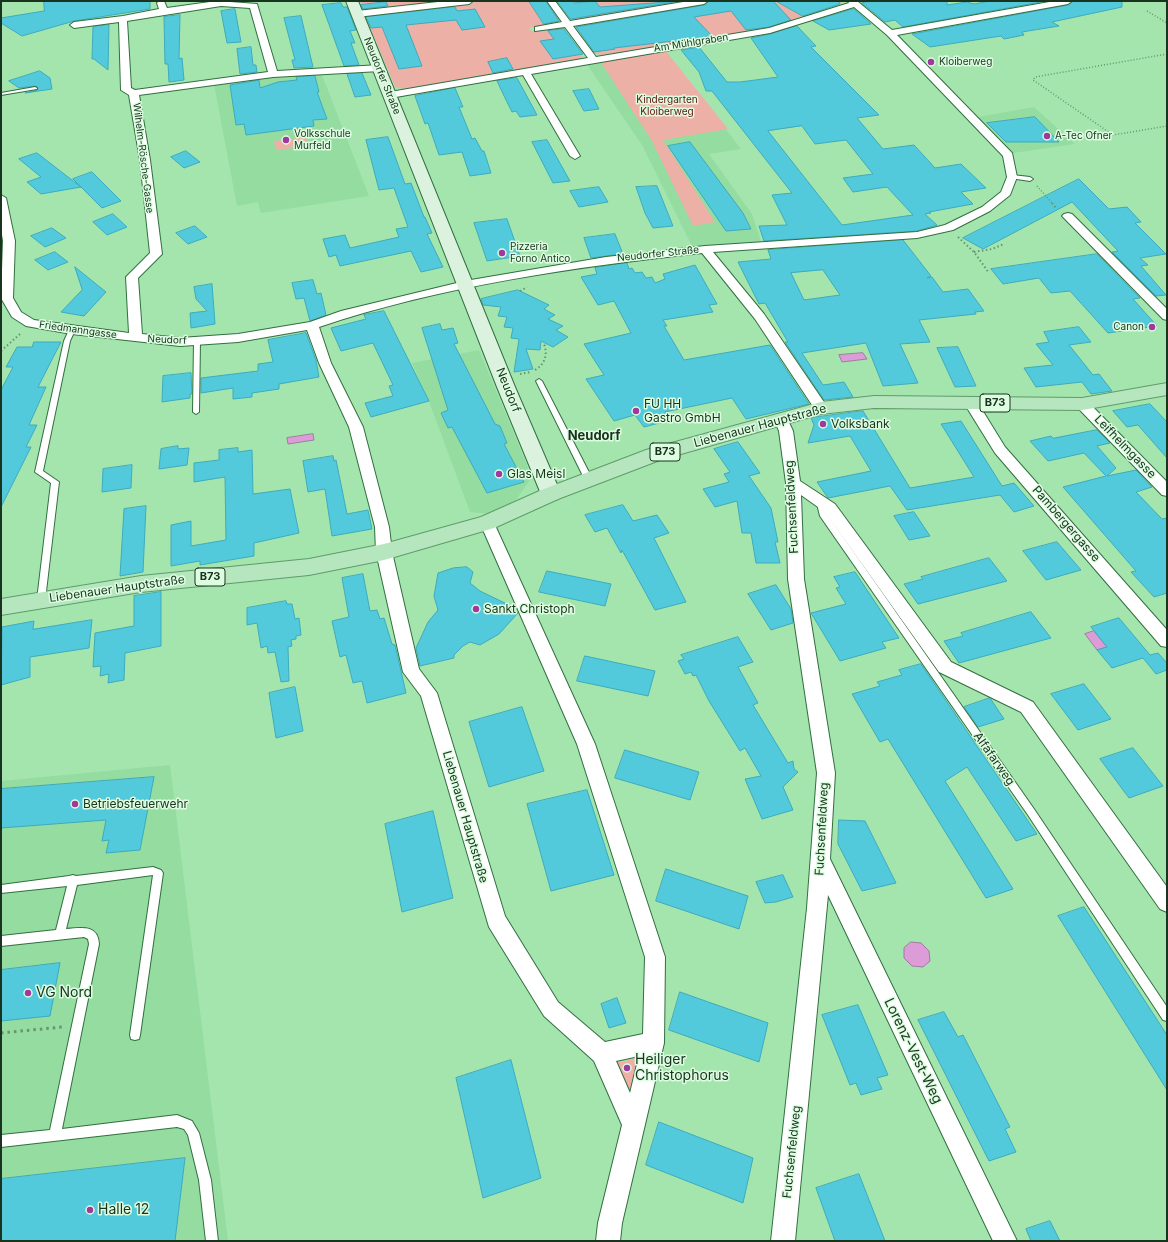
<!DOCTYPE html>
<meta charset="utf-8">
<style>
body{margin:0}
#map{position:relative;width:1168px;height:1242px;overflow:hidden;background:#a4e5ae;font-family:Inter,sans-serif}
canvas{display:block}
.frame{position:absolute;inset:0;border:2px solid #19331e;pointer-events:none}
</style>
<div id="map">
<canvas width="1168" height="1242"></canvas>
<div class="frame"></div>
</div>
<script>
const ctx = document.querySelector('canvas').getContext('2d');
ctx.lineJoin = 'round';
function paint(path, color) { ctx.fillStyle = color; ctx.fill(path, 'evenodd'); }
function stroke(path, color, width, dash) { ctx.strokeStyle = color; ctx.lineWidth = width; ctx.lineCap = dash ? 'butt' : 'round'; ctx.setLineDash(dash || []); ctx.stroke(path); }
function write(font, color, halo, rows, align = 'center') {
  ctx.font = font + ' Inter,sans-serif'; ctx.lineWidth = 3; ctx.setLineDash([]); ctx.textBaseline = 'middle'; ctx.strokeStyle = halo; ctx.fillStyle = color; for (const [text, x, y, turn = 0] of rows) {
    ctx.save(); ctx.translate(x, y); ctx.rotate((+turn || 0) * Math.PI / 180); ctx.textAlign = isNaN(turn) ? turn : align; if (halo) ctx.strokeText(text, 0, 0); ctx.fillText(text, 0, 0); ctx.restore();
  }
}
paint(new Path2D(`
 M665,50L741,149L709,154L752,214L761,242L692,246L642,145L586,63Z
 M322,75L369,196L261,213L258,202L237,206L214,84L271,77Z
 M1034,107L1075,144L1013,153L978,117Z
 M479,350L532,477L516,500L490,514L470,512L430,404L412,363Z
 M170,765L228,1241H1V781Z`), '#94dca0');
paint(new Path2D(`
 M360,1H455L370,11L364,10Z
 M485,1H545L561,22L529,28L531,31L557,27L564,29L583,56L579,59L404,89L395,87L366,18L372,14Z
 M559,1H694L577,21L571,20Z
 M715,1H841V3L767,28L605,56L594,53L576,27L578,25Z
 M665,50L728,129L663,140L715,222L693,226L652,141L600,61Z
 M306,137L308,146L276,150L274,141Z
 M638,1057L632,1090L631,1093H628L613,1062H623Z`), '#edb0a6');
const water = new Path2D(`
 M863,353L867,359L842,362L839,355Z
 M313,434L314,440L288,444L287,438Z
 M1094,631L1107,647L1097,650L1085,634Z
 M911,942L921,943L929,951L930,961L923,967L912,966L904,958V948Z`);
paint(water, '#db9cd7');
stroke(water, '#a17ca0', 1);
const building = new Path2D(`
 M44,1H150V9L74,21L22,36L1,23V18L44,11Z
 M529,1H546L559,21L544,24Z
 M557,1H572L574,3L595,1L600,7L680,1L571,19Z
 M709,1H773L791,20L769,27L746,30L731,11L694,17L712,36L675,42L674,41L614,48L615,49L594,52L576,27L704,5Z
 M776,1H839L840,4L803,16Z
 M874,1H947V5L967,2L974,4L990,1H1046L903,27L895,20L885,22L862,3Z
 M1073,1H1122V7L1052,22L1059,26L1022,32L1024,35L1004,39L1001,36L930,47L912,34L1068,5Z
 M386,2L388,6L363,9L361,5Z
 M341,3L343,7H347L356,30L350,31L355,43H351L359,65L344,66L322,5Z
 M455,7L457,11L475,9L485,27L462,30L456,20L406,25L422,66L399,69L382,27L371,28L366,17Z
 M235,9L241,42L227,43L221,11Z
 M854,9L871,24L829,30L813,21Z
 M180,15L179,59L182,58L184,80L169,82L168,64H165L164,17Z
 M301,16L313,67L294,68L292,60H295L284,18Z
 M109,25L108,70L94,59H92L93,27Z
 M797,26L816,46L811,47L879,115L857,118L883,149L914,145L935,168L961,164L986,188L961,192L973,204L929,212L931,213L925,214L937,225L917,231L764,241L759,226L787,225L772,195L792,193L712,91H706L699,72L681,50L699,47L727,82H740L778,77L751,38L770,34ZM802,126L815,144L846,140L873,174L843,178L853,192L887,187L913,215L842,225L768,131Z
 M564,29L583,54L553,59L540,41L554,39L548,31Z
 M251,47L253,65H256L257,72L240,74L237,49Z
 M507,58L513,69L493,73L488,62Z
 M40,71L50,78L52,89L25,93L37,90L38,88L35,86L19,88L9,81Z
 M362,73L371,95L355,97L347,74Z
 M315,76L319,92H317L327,119L313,120L314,126L246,135L244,124L236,125L230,85L259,80L260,88L278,82L297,80L296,77Z
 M517,78L537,115L520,117L516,111L512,112L506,100L497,81Z
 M455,88L463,107H459L472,139L475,138L482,151H484L491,173L470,176L462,152L439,155L428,123L425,124L415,96Z
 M589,89L599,109L584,111L573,91Z
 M1035,117L1059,142H1006L987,123Z
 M388,137L405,184L411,183L424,217H425L432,233L427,234L443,267L421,272L411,251L340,266L336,255L329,257L323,239L345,235L350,248L399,237L396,229L408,227L394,188L379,190L366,140Z
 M547,140L561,165L570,181L553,183L532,142Z
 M690,142L743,213L751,229L726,231L668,146Z
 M186,151L200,162L184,168L171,157Z
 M37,153L81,187L41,194L27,182L41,177L19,159Z
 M92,172L121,201L102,208L73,179Z
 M1079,179L1109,209L1127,207L1141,222L1135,223L1166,254L1140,258L1148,265L1141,266L1166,295L1156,296L1112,252L1118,251L1072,202L983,249L963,238Z
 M657,186L673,226L653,228L645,213L636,187Z
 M599,187L608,202L579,207L570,191Z
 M113,214L127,227L107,235L93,222Z
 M507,219L520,256L487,261L474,223Z
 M195,226L207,237L188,244L176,233Z
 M52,228L66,238L45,247L31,236Z
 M615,234L623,254L591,258L584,238Z
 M903,240L931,276L927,278L932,277L943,292L968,289L984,311L975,312L976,314L919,320L930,342L900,344L918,383L883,386L866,343L802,353L823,385L844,382L853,397L824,400L785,342H788L765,303L759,304L738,262L771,259L768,250ZM823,270L840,295L804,300L791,273Z
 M55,252L68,262L48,270L35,260Z
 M1097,254L1140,298L1133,299L1157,326L1108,333L1070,291L1051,293L1039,278L1003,284L991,269Z
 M627,263L629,269L632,268L635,273L642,272L646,278L652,277L655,283L665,279L663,274L695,265L717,304L709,305L713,312L663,320L667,326H664L684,360L770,345L809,404L746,419L732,398L665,412L671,420L644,427L635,415L614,421L586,379L604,375L584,344L631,333L614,301L598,305L581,277L597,274L595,268Z
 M75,267L106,292L84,316L61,312L82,290Z
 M313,280L317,294L321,293L326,315L310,321L304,298L296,299L292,283Z
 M212,284L215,324L191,328L190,313L207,311L196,299L194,287Z
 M518,290L549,305L544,309L555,315L548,319L563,326L556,330L568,337L553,347L541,341L540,350L526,349L533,369L514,372L519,339L511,338L513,328L504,327L507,317L498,316L501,307L483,305L481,299Z
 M384,311L429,401L371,417L365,403L393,396L389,386L393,385L373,343L341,351L331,328L366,319L364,315Z
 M440,324L442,330L453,328L458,343L454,344L495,424L500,426L507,443L504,444L524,482L487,493L452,427L448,428L441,413L448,410L422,328Z
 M1079,327L1091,342L1069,345L1093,375L1099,374L1112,391L1091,394L1082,382L1036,387L1024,368L1053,365L1036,344L1049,342L1044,332Z
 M306,333L316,360L319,377L279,384V389L252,393V397L233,399V388L201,393V378L258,371V364L273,362L268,340Z
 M34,342H61L38,387H46L29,425H37L26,447H31L1,507V390L13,367H6L17,347H32Z
 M958,347L976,386L955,387L937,348Z
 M191,373L192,394H190V398L162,402L163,376Z
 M1150,404L1167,422V458L1138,425L1127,427L1113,411Z
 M863,411L910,488L974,477L941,424L961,421L1002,486L1014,483L1034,506L1014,512L1000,495L907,510L890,486L828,498L817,482L871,471L850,436L808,443L814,425L811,418Z
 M1097,430L1110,443L1097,446L1116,468L1107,476L1136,470L1152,487L1136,492L1162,519L1167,518V593L1154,597L1131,572L1136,571L1063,487L1106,476L1084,453L1048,461L1030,441L1051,436L1053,438Z
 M738,442L760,473L749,476L771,508L778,542H775L780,563H756L751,533H742L737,501L715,507L703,489L729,482L724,474L730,472L714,449Z
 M178,446V449L189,448L187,465L159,469L161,449Z
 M238,448V452L252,450L253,494L290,489L299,533L254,543V556L200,565V561L171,566V525L191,521V546L226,540L225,477L194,482V463L219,460V450Z
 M333,456L334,461L336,460L347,514L368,510L372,529L332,536L325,489L308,492L303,461Z
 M132,465L131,488L102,492L103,469Z
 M623,505L633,521L657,515L669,533L654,538L686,602L655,610L622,550L621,553L607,528L595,532L585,515Z
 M146,506L143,572L120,576L124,509Z
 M914,512L930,536L909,540L894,516Z
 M1057,542L1081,570L1046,580L1023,551Z
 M989,558L1007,581L918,604L904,584L923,579L921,577Z
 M467,567L473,572L470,583L480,591L511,606L518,613L499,634L480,645L470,642L463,646L454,655V658L420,666L416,648L428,622L438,610L434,596L438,573L453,568Z
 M547,571L611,584L605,606L539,592Z
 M855,572L899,638L882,642L886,648L840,661L811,613L846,604L836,588L840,587L834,577Z
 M363,574L370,611L377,610L380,619L384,618L392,644L395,645L406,693L367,703L362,681L353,683L346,655L340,657L332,621L349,617L342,578Z
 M776,585L791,609L793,623L771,630L748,594Z
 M161,592V646L125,653L124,680L108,683L109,674L100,676L101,666L93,667L95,633L134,626V596Z
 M286,601L287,604H292L295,619L299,618L301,635L296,636V639L291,640L292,646L288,647L289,681L281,682L275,652L268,653L267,646L261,648L257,623L247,625V608Z
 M1031,612L1051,638L959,663L944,641L963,636L961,633Z
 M1119,618L1150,655L1158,653L1167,663V670L1156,674L1143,658L1112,668L1097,650L1107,647L1091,627Z
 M92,620L89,648L30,657V677L1,685L2,627L34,621L33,629Z
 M738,637L753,662L738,667L758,703L753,705L788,763L793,761L794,769L798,772L783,787L793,810L762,819L745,779L761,776L745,748L740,751L709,701L696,675L693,676L691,672L685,674L678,661L684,659L681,655Z
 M585,656L655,671L648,696L577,681Z
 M921,664L1037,834L1016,841L967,767L945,781L1013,889L986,898L888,739L880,742L852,694L880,686L877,682L902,675L899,670Z
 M1084,684L1111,719L1078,730L1051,694Z
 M295,687L303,731L276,738L269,693Z
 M990,698L1004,719L978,727L964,707Z
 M522,707L544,771L489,787L469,722Z
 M1133,748L1163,786L1129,798L1100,759Z
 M625,750L699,772L690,800L615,778Z
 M154,777L140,850L106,853L109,840L102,841L106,820L1,828V789Z
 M587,790L614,875L551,891L527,804Z
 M433,811L453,898L402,912L385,824Z
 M839,820L865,821L896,883L862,891L838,844Z
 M666,869L748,896L739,929L656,901Z
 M783,875L793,897L776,902L765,903L756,882Z
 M1084,907L1167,1035V1090L1058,916Z
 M60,963L50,1016L1,1021V970Z
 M680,992L768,1023L759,1062L669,1030Z
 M617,998L626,1023L609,1028L601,1004Z
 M858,1005L888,1075L877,1078L882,1089L861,1095L856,1083L850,1085L822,1015Z
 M944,1012L958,1037L963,1035L1010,1127L1005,1129L1016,1152L989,1161L918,1020Z
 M511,1060L541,1178L483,1198L456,1078Z
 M659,1122L753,1158L743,1203L646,1165Z
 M185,1158L175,1241H1V1179Z
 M859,1174L885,1241H835L816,1188Z
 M1050,1221L1060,1241H1031L1026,1229Z`);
paint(building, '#52cadc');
stroke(building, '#3dabbc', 1);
const lane = new Path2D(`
 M35,87L37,88V89L1,95V93Z
 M1012,175L1030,177L1033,179L1030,181L1010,178L1009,177Z
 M72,328L75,330L70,341L43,471L59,482L45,600L41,603L37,600L51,483L35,472L64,341L69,330Z
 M197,338L200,340L199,412L196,414L193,412L194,340Z
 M539,379L542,381L593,480L592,482H586L585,480L536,381Z
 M821,501L825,504L827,514L1034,809L1167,1007V1021L1163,1020L1028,815L820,516L817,504Z
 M153,867L161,870L163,873L140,1035L139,1039L135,1040L131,1039L130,1035L153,875L77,885L66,929C81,928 98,924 99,944L62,1129L177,1115L192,1121L199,1133L211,1180L218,1241H206L199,1180L188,1135L184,1129L177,1127L1,1147V1135L50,1130L89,944L88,939L84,937L1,946V936L56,930L67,886L1,893V885L69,876L73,875L76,876Z`);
const street = new Path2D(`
 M159,1H164L167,8L217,1L257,4L277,71L380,65L385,68L380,71L273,77L139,95L150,160L162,254L138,278L142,334L180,338L238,334L310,322L341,311L465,281L606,257L705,246L917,232L945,225L982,207L1001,192L1007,177L1003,156L887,35L854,7L770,33L531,74L580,156L575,159L570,156L523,75L390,98L385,95L390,92L588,58L565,27L535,31V27L562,22L547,1H555L570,21L689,1H708L704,4L573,26L596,57L769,28L849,3L848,1H857L892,30L1055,1H1072L1068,4L897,35L1012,153L1017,177L1010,195L990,211L953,230L917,238L713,252L764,314L828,408L826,411H816L755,319L702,253C574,267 441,286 319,327L331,363L363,427L389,527L392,552L419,669L437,693L505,916L558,1002L605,1042L643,1034L645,957L577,744L480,523L482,519L487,518L492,519L494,523L595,744L665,957L664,1043L622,1223L620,1241H596L598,1223L622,1125L594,1061L544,1016L489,927L421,696L403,672L376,552L375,527L349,427L319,363L307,330L238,342L180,346L72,334L26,326L12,317L1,298L3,241L1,228V195L6,198L15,241L13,298L21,312L34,320L129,333L126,277L150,253L140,160L129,95L121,90L119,22L74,28L70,25L74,22L123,16L159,9L157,3ZM221,6L250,8L268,72L135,90L131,88L127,21ZM639,1056L630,1093L616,1061Z
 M447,1H473L469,4L357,17L353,14L357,11Z
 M1068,213L1072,214L1167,309V320L1163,319L1064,218L1062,216L1064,214Z
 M971,399L976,400L1005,447L1167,630V647L1161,646L995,453L964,403L966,400Z
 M1082,400L1087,401L1167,482V496L1162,495L1077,407L1075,404L1077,401Z
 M781,415L786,416L793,431L800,481L835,504L951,662L1033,702L1167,887V912L1160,909L1021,712L939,672L825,512L801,495L804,579L835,773L830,859L1017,1241H993L828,895L795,1241H771L807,908L817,773L788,579L786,483L779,431L774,419L776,416Z`);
const secondary = new Path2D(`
 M346,1H358L515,387L561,494L558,499L551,501L544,499L541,494L497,387Z`);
const primary = new Path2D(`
 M1167,383V395L1082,410L874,408L821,414L660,460L558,499L494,528L384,560L309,575L141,592L1,615V599L141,576L309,559L384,544L481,517L544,489L646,450L821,402L874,396L1082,398Z`);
stroke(lane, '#316f3f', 2);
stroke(street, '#316f3f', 2);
stroke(secondary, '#316f3f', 2);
stroke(primary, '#5e9c69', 2);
stroke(new Path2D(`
 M1147,11L1167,23
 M1167,54L1035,77L1033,80L1113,135L1167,126
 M1037,186L1053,204`), '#66966e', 1.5, [1, 2]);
stroke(new Path2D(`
 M1052,203L1056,208
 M958,237L974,252L989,273
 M974,252L992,249L1004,244
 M520,291L527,287
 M1,351L20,334
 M535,370C545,364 548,355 544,344
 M520,374L531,372`), '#66966e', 2, [1.5, 2.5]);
stroke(new Path2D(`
 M1,1033L62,1027`), '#66966e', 3, [2.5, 4]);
paint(lane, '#fff');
paint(street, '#fff');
paint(secondary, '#daf2de');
paint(primary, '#b5e6be');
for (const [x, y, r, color] of [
 [931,62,4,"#a0399d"],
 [1047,136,4,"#a0399d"],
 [286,140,4,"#a0399d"],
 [502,253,4,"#a0399d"],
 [1152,327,4,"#a0399d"],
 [636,411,4,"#a0399d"],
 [823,424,4,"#a0399d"],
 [499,474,4,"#a0399d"],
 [476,609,4,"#a0399d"],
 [75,804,4,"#a0399d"],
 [28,993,4,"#a0399d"],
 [627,1068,4,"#a0399d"],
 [90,1210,4,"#a0399d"]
]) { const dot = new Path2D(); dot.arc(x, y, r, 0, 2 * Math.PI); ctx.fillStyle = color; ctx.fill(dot); stroke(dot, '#ddfde1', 1.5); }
write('10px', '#19331e', '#ddfde1', [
 ["Am Mühlgraben",691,43,-9],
 ["Neudorfer Straße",382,76,68],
 ["Wilhelm-Rösche-Gasse",143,158,83],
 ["Neudorfer Straße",658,254,-6],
 ["Friedmanngasse",78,330,8],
 ["Neudorf",167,340,3]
]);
write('10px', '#19331e', '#ddfde1', [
 ["Kloiberweg",939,62],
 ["Volksschule",294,134],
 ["Murfeld",294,146],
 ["A-Tec Ofner",1055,136],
 ["Pizzeria",510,247],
 ["Forno Antico",510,259],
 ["Canon",1144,327,"right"]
], 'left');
write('10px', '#5f120c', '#ddfde1', [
 ["Kindergarten",667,100],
 ["Kloiberweg",667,112]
]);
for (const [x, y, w] of [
 [995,403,30],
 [665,452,30],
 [210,577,30]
]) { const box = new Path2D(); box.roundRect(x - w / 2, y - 9, w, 18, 3); ctx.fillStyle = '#ddfde1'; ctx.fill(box); stroke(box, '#19331e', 1); }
write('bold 11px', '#19331e', null, [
 ["B73",995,403],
 ["B73",665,452],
 ["B73",210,577]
]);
write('12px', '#19331e', '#ddfde1', [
 ["Neudorf",508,390,68],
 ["Liebenauer Hauptstraße",760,426,-15],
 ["Leifhelmgasse",1125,447,46],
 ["Fuchsenfeldweg",792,507,-93],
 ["Pambergergasse",1066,524,49],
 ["Liebenauer Hauptstraße",117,589,-8],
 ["Alfafarweg",994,759,55],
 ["Liebenauer Hauptstraße",465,817,74],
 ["Fuchsenfeldweg",822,829,-87],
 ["Fuchsenfeldweg",792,1152,-84]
]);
write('12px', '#19331e', '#ddfde1', [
 ["FU HH",644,404],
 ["Gastro GmbH",644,418],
 ["Volksbank",831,424],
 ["Glas Meisl",507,474],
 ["Sankt Christoph",484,609],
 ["Betriebsfeuerwehr",83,804]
], 'left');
write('bold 13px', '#19331e', '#ddfde1', [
 ["Neudorf",594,436]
]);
write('14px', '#19331e', '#ddfde1', [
 ["VG Nord",36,993],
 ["Heiliger",635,1060],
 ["Christophorus",635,1076],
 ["Halle 12",98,1210]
], 'left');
write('14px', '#19331e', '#ddfde1', [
 ["Lorenz-Vest-Weg",913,1051,64]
]);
</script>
